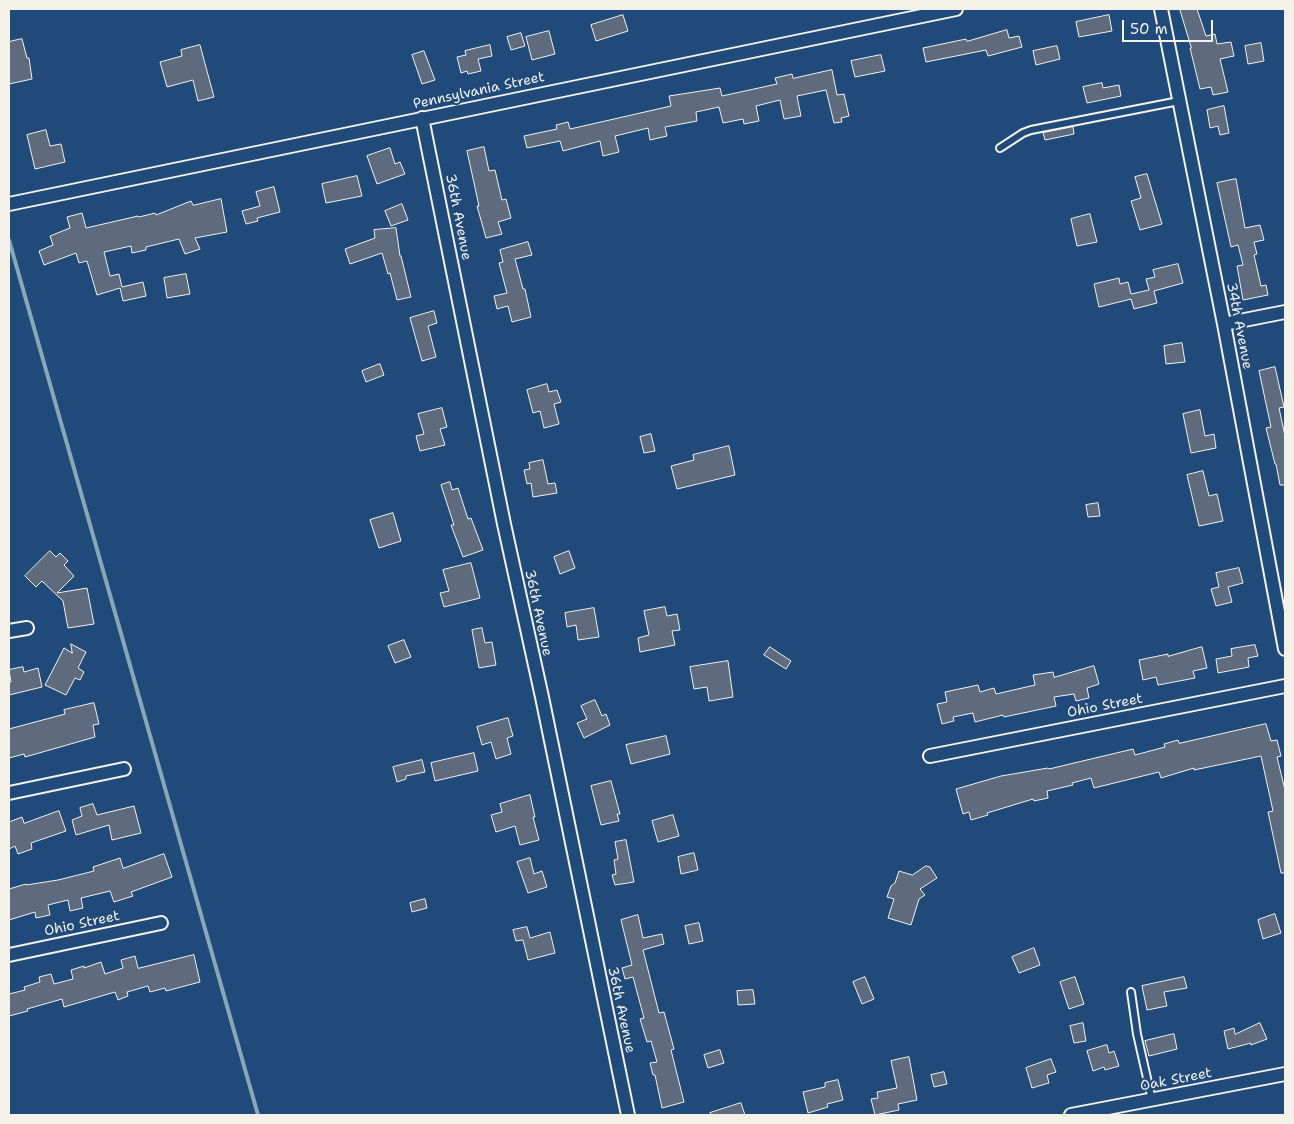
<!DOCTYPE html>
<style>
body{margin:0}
#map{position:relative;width:1294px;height:1124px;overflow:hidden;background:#1f4a7a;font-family:"Shantell Sans",sans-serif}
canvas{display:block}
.frame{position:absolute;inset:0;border:10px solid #f4f1e8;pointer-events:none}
.scale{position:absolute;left:1122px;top:20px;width:91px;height:22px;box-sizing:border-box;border:2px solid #f4f1e8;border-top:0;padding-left:6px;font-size:15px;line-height:18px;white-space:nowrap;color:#f4f1e8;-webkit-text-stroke:4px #1f4a7a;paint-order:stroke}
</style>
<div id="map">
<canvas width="1294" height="1124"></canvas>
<div class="frame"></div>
<div class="scale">50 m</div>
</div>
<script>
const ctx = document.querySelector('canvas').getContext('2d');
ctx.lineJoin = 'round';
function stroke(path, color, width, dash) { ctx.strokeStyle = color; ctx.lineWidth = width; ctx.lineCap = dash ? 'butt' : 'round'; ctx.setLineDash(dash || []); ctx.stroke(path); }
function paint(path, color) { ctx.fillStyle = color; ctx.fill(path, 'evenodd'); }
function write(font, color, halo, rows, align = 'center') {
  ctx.font = font + ' "Shantell Sans",sans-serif'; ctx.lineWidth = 4; ctx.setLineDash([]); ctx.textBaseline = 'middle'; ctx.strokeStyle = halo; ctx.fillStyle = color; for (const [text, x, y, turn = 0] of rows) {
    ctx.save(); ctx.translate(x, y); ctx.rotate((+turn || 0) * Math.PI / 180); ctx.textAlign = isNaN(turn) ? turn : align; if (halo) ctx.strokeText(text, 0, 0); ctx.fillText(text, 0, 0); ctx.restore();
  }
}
stroke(new Path2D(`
 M9,240L258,1115`), '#88a8ba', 4);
const building = new Path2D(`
 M1180,9H1197L1206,36L1215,34L1217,44L1231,42L1234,56L1220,59L1228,92L1213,95L1211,87L1200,89L1190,48H1191Z
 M623,15L628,31L596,41L591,25Z
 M1109,15L1112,31L1079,37L1076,22Z
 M1007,30L1009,38L1019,36L1022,47L988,56L986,50L926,62L923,48L966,39L967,41Z
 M549,31L555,54L532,60L526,37Z
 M521,33L525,46L511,50L507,37Z
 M22,39L27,58H29L32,79L9,84V42Z
 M1261,43L1264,61L1248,64L1245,46Z
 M200,45L214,97L198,101L193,80L167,87L160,62L182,56L181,50Z
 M490,45L492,56L478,59L481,71L468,74L467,71L461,73L457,57L466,55L465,51Z
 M1057,46L1060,59L1036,65L1033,51Z
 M424,51L435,80L422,84L412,55Z
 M881,55L885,71L855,77L851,61Z
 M832,70L837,95L844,94L849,116L841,118L842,122L834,123L826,90L797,96L801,116L784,119L780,100L756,106L759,121L744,124L743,119L723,123L719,107L696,112L697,121L665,127L667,136L650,140L648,128L615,136L619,152L603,156L600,141L563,151L560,141L527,148L524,136L557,129L556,125L568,122L570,129L671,106L669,96L720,88L722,96L777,84L775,78L792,74L793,78Z
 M1102,83L1103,88L1119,85L1121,96L1087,103L1083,87Z
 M1224,106L1229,133L1220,135L1218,126L1210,128L1207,110Z
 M1073,127L1074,134L1045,140L1043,133Z
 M46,130L50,146L61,144L65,162L35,169L27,135Z
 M484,147L489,171L495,170L502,200L506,199L511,218L498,222L502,234L486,238L477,206H479L467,151Z
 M390,148L395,164L400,162L405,174L377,184L367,156Z
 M1147,174L1162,224L1140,230L1131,201L1141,198L1135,177Z
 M357,176L362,196L326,203L322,184Z
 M1236,179L1245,228L1260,225L1264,240L1254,242L1257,254L1254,255L1261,286L1266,285L1268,295L1243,300L1237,266L1243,265L1238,245L1231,247L1217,183Z
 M274,187L280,212L257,218L258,221L246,224L242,211L260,206L256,192Z
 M221,199L227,232L195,238L200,249L185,254L179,239L146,247V250L132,253L131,246L104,252L110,276L119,274L122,287L143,282L146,296L123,301L120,288L97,295L87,261L79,263L76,253L44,265L39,251L53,245L50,236L70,228L67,217L82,213L86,228L138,216L139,217L155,213L156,215L191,201L193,205Z
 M402,204L408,220L391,226L385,211Z
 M1090,214L1097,242L1077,246L1071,219Z
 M396,228L400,256H401L411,297L397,300L390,273L388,274L382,253L350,264L345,249L375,238L374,230Z
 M528,242L532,255L515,259L523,289H525L531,317L512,322L508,306L497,309L494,296L507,293L499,263L503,262L500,250Z
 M1178,264L1183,283L1154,291L1157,303L1134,309L1131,299L1099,307L1094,284L1119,278L1120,284L1128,282L1131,294L1149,290L1146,279L1155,277L1153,270Z
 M186,274L190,294L167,298L164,278Z
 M434,311L437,323L428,326L436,357L422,361L410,318Z
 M1182,343L1185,362L1166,364L1164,346Z
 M380,364L384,375L366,382L362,371Z
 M1275,367L1284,407L1279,408L1285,436V485H1280L1276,464H1275L1266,428L1271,427L1259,371Z
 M547,384L549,392L557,390L561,402L554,404L559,424L544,428L540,411L533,413L527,390Z
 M442,408L447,427L440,429L445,445L420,451L416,436L424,434L418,414Z
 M1200,410L1205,436L1214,434L1216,448L1191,453L1183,414Z
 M651,434L655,451L644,453L640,437Z
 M729,446L735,475L677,489L671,466L694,460L693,455Z
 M543,460L548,484L555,483L557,493L533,497L531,483L527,484L524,470L530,469L529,463Z
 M1203,471L1209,496L1217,494L1223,521L1199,526L1187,475Z
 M450,482L452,490L458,488L468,519L471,518L483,550L463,557L451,525H454L441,485Z
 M1098,503L1100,516L1088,517L1086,505Z
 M393,513L401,541L379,548L370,520Z
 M50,551L56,557L60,553L68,561L64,565L74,576L57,593L87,588L94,624L68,628L63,601L42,581L36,587L25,576Z
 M569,551L575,568L560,574L554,557Z
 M471,563L480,598L444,607L440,593L449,591L443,570Z
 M1239,568L1243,583L1228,587L1232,602L1216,606L1211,589L1219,587L1216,573Z
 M665,607L667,616L677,614L680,630L672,631L675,645L640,652L638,638L649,635L644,611Z
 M594,608L599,637L578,640L576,625L567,627L565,613Z
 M482,628L485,643L492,642L496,665L479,668L472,630Z
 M404,640L411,657L395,663L388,646Z
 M71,644L86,652L78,668L84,672L80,680L75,678L66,695L45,685L64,648L72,653Z
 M1255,645L1258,656L1248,658L1249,667L1218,673L1216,659L1232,656L1231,649Z
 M770,647L791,661L786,669L764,655Z
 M1202,647L1207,668L1193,671L1195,678L1158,685L1156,677L1143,680L1139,660L1168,654V656Z
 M728,661L733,697L709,701L707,687L694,689L690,667Z
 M1094,666L1099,684L1087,688L1089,698L1076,701L1074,694L1054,697L1056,706L1004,717L1003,715L975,722L973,713L953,717L954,721L942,724L937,704L947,702L945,692L978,685L980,692L994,688L996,694L1035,685L1033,675L1053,672L1054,677Z
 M23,667L24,672L38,668L42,687L9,695V682H11L9,670Z
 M595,700L602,716L606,714L610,725L584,738L577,723L587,719L581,706Z
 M94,703L99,724L93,725L95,737L25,757L24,754L9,758V729L65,714L64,710Z
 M508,718L513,736L507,738L511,754L496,759L491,742L482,745L477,727Z
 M1266,724L1271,741L1277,740L1281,756L1277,757L1285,790V873H1281L1268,812L1273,811L1261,756L1194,770V768L1161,778L1159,772L1094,788L1091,778L1072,783L1073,785L1047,791L1048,798L1034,801L1033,799L987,813L988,815L971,820L969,812L963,814L956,789L1001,776L1048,768L1049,769L1133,749L1135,755L1165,747L1164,744L1178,740L1179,743Z
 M666,736L670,754L631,764L626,745Z
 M474,753L478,771L435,781L431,763Z
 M422,760L425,772L406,776V779L397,782L393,767Z
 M611,781L620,814H617L619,821L601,825L591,786Z
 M530,795L535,817H533L539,840L520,845L515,826L496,832L491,815L502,812L500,804Z
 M93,804L97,815L134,806L141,833L112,840L109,825L76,835L72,820L82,816L80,808Z
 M59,811L66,831L31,843L32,849L18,854L15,846L9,849V822L22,817L24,823Z
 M673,815L679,836L658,842L652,821Z
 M626,840L634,882L615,885L612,875L616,874L614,860L618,859L615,842Z
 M694,853L698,870L681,874L678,857Z
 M164,854L172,877L131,892L133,896L114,902L110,891L81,898L83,908L70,911L68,900L48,905L50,915L36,918L35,912L9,920V889L26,884V885L58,880L94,871L93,867L120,858L123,868Z
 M530,858L534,874L542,871L547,887L528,893L517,862Z
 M926,866L930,867L937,878L920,889L925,895L919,899L911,925L888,918L894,899L887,897L891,886L895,883L899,871L912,875Z
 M425,899L427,908L412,912L410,903Z
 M1275,914L1281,933L1263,939L1258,920Z
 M638,915L643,938L662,934L664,944L643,950L659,1013L664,1012L674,1049L671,1050L684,1102L662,1108L655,1075H653L650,1063L657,1062L651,1041L647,1042L640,1019L644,1018L633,977L625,979L622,968L632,965L621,920Z
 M699,923L703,941L689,944L685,926Z
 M527,927L530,938L550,932L555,953L528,960L523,940L516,941L513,930Z
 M1034,948L1040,965L1019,973L1012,957Z
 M194,955L200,982L166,991L165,988L150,992L148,986L127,992L128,996L118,1000L115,992L64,1007L62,999L27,1009L28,1011L9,1016V994L25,990L24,987L40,982L39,977L51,974L54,984L73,979L71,970L84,966V968L101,962L105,974L123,968L121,960L135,956L138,968Z
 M865,977L874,999L862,1004L853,982Z
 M1075,977L1084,1004L1069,1009L1060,982Z
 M1184,977L1187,988L1164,992L1167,1006L1147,1010L1142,986Z
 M753,990L755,1004L738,1005L737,991Z
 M1083,1023L1086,1041L1074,1043L1070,1026Z
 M1260,1023L1267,1039L1251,1045V1043L1228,1049L1224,1031L1234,1028L1235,1034Z
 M1174,1034L1177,1049L1149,1056L1145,1041Z
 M1107,1045L1109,1053L1114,1051L1119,1066L1105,1070L1104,1067L1093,1071L1087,1051Z
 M720,1050L724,1063L708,1068L704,1055Z
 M909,1057L917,1100L898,1104L899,1110L875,1115L871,1099L878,1098L877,1092L897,1088L891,1061Z
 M1051,1059L1056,1072L1047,1075L1049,1083L1032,1088L1026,1068Z
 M944,1072L947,1084L934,1087L931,1075Z
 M838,1080L843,1100L827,1104L828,1107L808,1113L803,1092L825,1087V1083Z
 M741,1103L745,1115H711L710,1113Z`);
paint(building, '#5e6b7e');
stroke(building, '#f4f1e8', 1);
const service = new Path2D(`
 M1000,148L1023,133L1031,130L1179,101
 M1131,992L1137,1034L1152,1100`);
const minor = new Path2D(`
 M1161,9L1224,324L1285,649
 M422,118L504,524L542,697L628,1115
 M9,204L956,9
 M1224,324L1285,312
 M9,631L27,628
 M930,756L1285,686
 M9,793L124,769
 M9,955L161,923
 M1071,1115L1285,1074`);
stroke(service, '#f4f1e8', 10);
stroke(minor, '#f4f1e8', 16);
stroke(service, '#1f4a7a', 6);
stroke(minor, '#1f4a7a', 12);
write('14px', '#f4f1e8', '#1f4a7a', [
 ["Pennsylvania Street",479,91,-12],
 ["36th Avenue",458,217,79],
 ["34th Avenue",1239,326,79],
 ["36th Avenue",538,613,78],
 ["Ohio Street",1105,706,-11],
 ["Ohio Street",82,924,-12],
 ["36th Avenue",621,1010,78],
 ["Oak Street",1176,1080,-11]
]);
</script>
